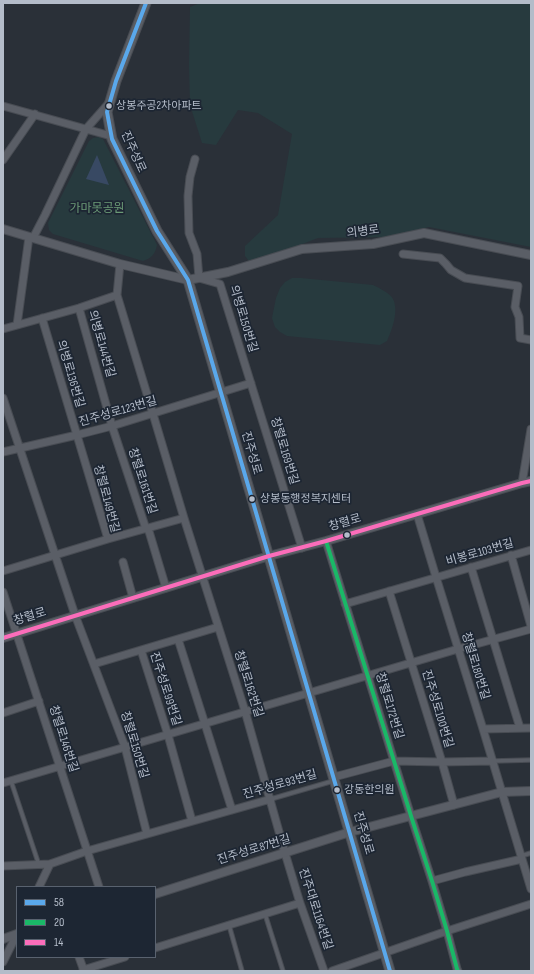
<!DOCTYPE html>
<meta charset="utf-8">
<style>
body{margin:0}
#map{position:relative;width:534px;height:974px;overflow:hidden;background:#2a3038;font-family:"Sofia Sans Condensed",sans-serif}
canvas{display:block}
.frame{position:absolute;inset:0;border:4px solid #b4bcc9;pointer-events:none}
.legend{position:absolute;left:16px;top:886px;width:140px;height:72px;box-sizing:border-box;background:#1d2633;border:1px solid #59626f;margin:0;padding:5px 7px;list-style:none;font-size:12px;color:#b4bcc9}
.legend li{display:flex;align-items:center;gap:8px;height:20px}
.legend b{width:20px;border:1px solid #59626f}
</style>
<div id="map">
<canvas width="534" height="974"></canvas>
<div class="frame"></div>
<ul class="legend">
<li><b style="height:5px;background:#5aa8eb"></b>58</li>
<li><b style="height:5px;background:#1ab867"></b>20</li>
<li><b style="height:5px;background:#fb6dba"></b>14</li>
</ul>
</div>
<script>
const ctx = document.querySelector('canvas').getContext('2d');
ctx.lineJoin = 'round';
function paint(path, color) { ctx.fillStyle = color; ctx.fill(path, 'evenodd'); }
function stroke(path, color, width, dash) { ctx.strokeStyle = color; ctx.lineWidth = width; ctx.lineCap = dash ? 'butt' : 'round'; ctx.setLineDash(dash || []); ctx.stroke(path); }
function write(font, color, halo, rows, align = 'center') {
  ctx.font = font + ' "Sofia Sans Condensed","Noto Sans KR",sans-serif'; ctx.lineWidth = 3.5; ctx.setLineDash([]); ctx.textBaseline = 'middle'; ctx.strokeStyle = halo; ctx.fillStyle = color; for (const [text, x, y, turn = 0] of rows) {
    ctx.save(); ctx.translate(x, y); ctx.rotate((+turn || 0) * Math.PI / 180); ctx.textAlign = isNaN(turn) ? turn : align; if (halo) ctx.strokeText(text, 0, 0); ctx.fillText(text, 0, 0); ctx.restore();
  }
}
paint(new Path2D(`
 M200,3H531V247L429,227L387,237L318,238L284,251L255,269L245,256V246L278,215L292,134L258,113L238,110L216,145L202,143L190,105L189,65L190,7Z
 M99,137L103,139L157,245C155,254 152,258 143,261L53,234L49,230L48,223L89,141L93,138Z
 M292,278H301L373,285C379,288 390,293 393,299C399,311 392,330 387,341L380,345L287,336L280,332L275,327L272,318L276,298L280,288L285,282Z`), '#273a3e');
paint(new Path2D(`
 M97,155L109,185L86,179Z`), '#384963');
const service = new Path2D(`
 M493,761L531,760
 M11,781L39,865
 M271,799L333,781
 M521,856L531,853
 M265,914L283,971
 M229,925L242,971`);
const minor = new Path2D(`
 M3,106L111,136L112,139
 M195,159L190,177L188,196L189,233L197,254L199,278L220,284L302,548
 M3,160L35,114
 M33,238L45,215L86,129L109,103
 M403,254L440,258L446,264L451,270L465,278L518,286L515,307L519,317L520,338L531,340
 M120,264L117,295L153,414L184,518L245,711L285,853L300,903L324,971
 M79,308L112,426L146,529
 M42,318L108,539
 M17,325L29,237
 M3,329L79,308L117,295
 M3,398L75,615L125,747L147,834
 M3,452L77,435L112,426L251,383
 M522,483L531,429
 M417,514L436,577L483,729L531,889
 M148,528L166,588
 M326,541L411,816L432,881L447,931L457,969L458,971
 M511,555L531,626
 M123,562L133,598
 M471,567L520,728
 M3,571L108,539L184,518
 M389,591L442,762L454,805
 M3,592L99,887
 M345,604L531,550
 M178,639L205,724L232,810
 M141,650L168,735L192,821
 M94,664L218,627
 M3,713L39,701
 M483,729L531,728
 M334,777L394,761L442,762L493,761
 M3,783L458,649L531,629
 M3,866L50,864L87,851L271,799
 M432,881L465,872L522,859
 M39,887L50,864
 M155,948L300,903
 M79,957L84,971
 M3,962L17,934
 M83,970L125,957
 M332,971L447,931L531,904`);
const tertiary = new Path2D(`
 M3,229L120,264L188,280L228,272L302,249L373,244L424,233L531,255
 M3,638L269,556L326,541L522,483L531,481
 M155,894L350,832L502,792L531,791
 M3,939L17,934`);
const secondary = new Path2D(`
 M146,3L116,81L107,112L112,139L157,231L188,280L390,971`);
stroke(service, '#484c53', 5.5);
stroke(minor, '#484c53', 9);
stroke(tertiary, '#484c53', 10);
stroke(secondary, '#484c53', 11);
stroke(service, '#5a5e66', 3.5);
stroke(minor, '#5a5e66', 7);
stroke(tertiary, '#5a5e66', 8);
stroke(secondary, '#595d64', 9);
stroke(new Path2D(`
 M146,3L116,81L107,112L112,139L157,231L188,280L390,971`), '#5aa8eb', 4);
stroke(new Path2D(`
 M326,541L411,816L432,881L447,931L457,969L458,971`), '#1ab867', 4);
stroke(new Path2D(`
 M3,638L269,556L326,541L522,483L531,481`), '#fb6dba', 4);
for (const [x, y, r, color] of [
 [109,106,3.5,"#b4bcc9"],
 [252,499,3.5,"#b4bcc9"],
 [347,535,3.5,"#b4bcc9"],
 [337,790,3.5,"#b4bcc9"]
]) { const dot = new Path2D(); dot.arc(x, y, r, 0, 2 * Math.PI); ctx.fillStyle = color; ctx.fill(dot); stroke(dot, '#1d2633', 1.5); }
write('11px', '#b4bcc9', '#1d2633', [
 ["상봉주공2차아파트",116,106],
 ["상봉동행정복지센터",260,499],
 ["강동한의원",344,790]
], 'left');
write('12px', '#b4bcc9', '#1d2633', [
 ["진주성로",133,152,66],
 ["의병로",363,232,-7],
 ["의병로150번길",243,319,73],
 ["의병로144번길",101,344,74],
 ["의병로136번길",70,374,73],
 ["진주성로123번길",118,412,-16],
 ["창렬로169번길",284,451,73],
 ["진주성로",251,453,74],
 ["창렬로161번길",142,481,72],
 ["창렬로149번길",106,499,75],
 ["창렬로",345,523,-16],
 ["비봉로103번길",480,553,-16],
 ["창렬로",30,617,-17],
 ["창렬로180번길",475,666,73],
 ["창렬로162번길",248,684,72],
 ["진주성로99번길",165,689,72],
 ["창렬로172번길",389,706,73],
 ["진주성로100번길",437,709,73],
 ["창렬로146번길",63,739,72],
 ["창렬로150번길",134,745,73],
 ["진주성로93번길",280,785,-16],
 ["진주성로",363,833,74],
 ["진주성로87번길",254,850,-17],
 ["진주대로1164번길",315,909,72]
]);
write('12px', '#6b9a76', '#1d2633', [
 ["가마못공원",97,209]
]);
</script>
